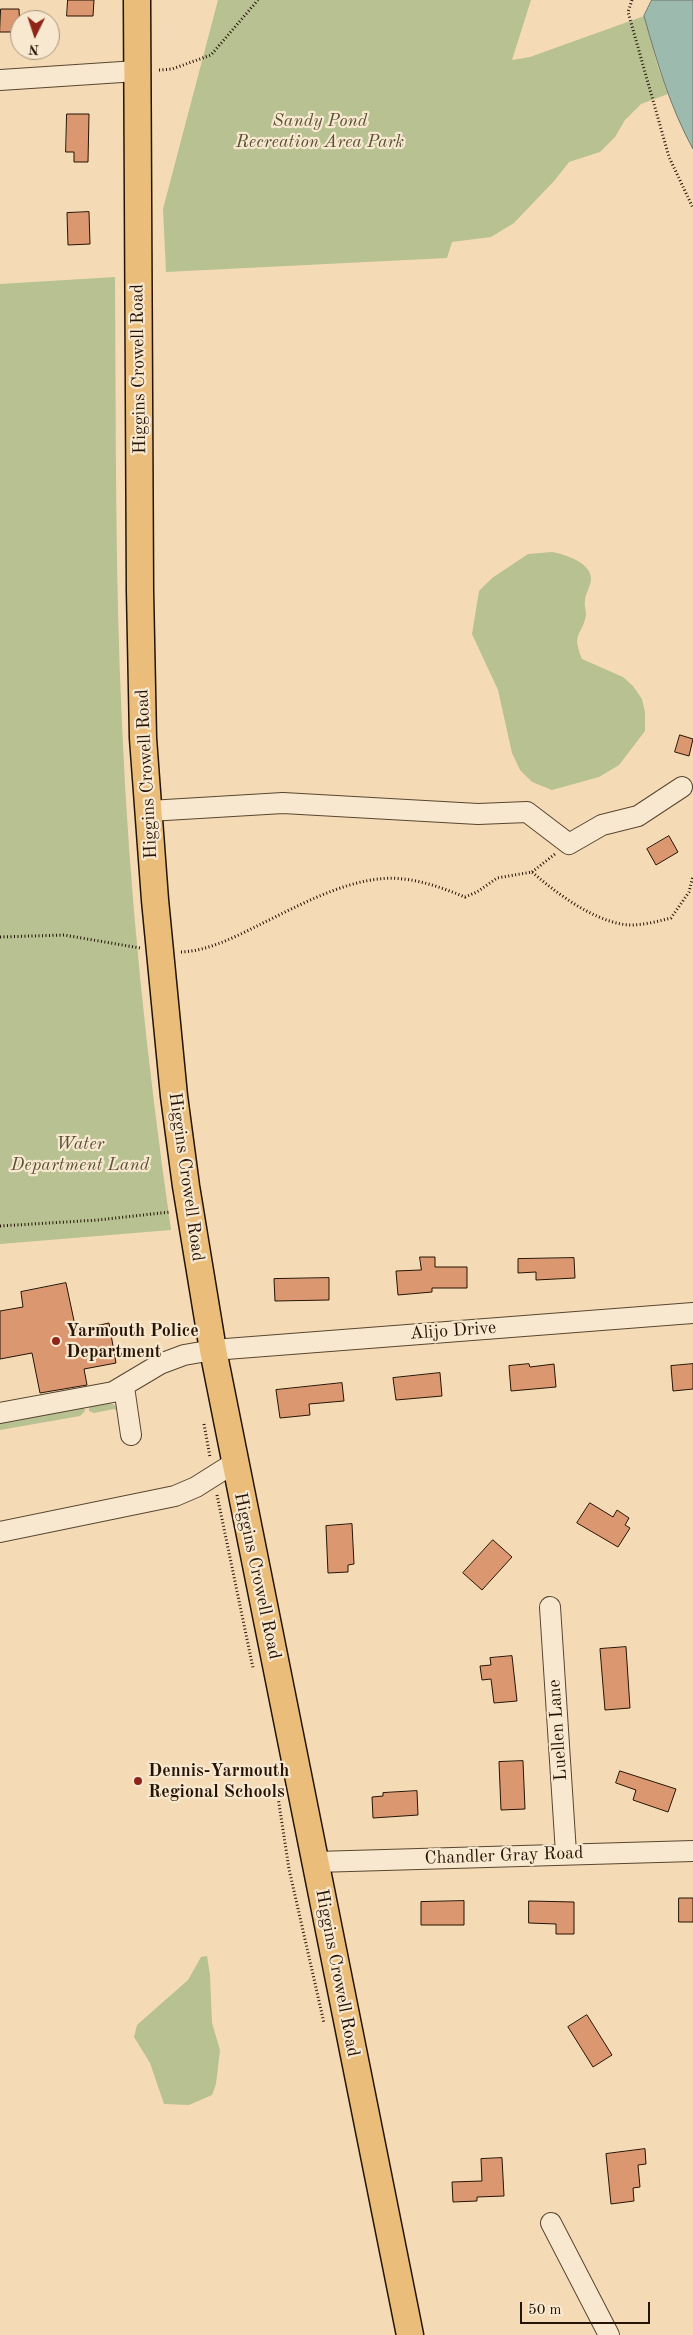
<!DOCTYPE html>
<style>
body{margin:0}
#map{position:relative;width:693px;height:2335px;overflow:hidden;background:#f5dbb5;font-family:"Old Standard TT",serif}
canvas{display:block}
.north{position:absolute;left:10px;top:10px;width:50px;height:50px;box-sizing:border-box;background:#f8e8cf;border:1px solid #a4937e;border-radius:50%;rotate:184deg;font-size:14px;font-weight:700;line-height:20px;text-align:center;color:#251405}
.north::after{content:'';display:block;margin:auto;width:18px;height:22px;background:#8f2418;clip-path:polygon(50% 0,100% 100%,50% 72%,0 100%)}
.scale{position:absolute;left:520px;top:2302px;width:130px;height:22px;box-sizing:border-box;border:2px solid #251405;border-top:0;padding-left:6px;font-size:15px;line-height:18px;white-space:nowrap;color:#251405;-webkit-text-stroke:4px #f8e8cf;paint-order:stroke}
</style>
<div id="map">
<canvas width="693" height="2335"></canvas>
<div class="north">N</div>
<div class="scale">50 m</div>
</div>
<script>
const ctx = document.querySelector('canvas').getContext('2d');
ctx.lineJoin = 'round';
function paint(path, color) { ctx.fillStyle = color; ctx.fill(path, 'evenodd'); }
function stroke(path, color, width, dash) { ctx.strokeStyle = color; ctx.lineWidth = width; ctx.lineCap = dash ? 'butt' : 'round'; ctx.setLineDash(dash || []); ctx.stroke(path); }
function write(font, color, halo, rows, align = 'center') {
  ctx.font = font + ' "Old Standard TT",serif'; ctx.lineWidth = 4.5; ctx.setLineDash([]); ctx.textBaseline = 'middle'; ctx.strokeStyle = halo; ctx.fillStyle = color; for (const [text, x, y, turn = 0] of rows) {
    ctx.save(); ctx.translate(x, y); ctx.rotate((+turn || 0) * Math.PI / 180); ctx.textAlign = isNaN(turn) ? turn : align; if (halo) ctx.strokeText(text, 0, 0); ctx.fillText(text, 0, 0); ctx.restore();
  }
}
paint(new Path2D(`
 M218,0H531L512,60L530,57L644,16L658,67L668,94L641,104L625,120L615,137L600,152L569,162L555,180L514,223L491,237L452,242L447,258L166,272L163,209Z
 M115,277C116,425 115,575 122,724C129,893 147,1062 171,1230L0,1244V284Z
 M552,552C564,554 590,562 591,578C591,586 586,592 585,600C584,605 586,610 586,615C582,637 571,631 582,659L623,677L633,686L642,699L645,712V731L619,765L599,777L552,790L532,782L520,770L512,753L498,690L472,634L479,591L492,578L528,554Z
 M109,1403L115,1405L119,1412L114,1409L94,1413L89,1411V1406Z
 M84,1407L85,1411L80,1416L0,1430V1422Z
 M207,1956L210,1975L212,2023L220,2050L216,2084L212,2095L189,2105L164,2104L150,2063L134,2037L137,2025L188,1980L201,1957Z`), '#b7c191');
const water = new Path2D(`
 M652,0H693V149C670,107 657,62 644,16Z`);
paint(water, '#9cbbae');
stroke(water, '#6c786a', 1);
const building = new Path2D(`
 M68,0H94L93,16H67Z
 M1,9H19L20,32H0Z
 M67,114H89L88,162H74V152H66Z
 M89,212L90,244L68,245L67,213Z
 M680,735L693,739L689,756L675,752Z
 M669,836L678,852L656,865L647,849Z
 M420,1257H435V1267H467V1288H432V1292L398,1295L396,1271L421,1270Z
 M574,1258L575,1278L536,1280V1272L518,1273V1259Z
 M329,1278V1300L275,1301L274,1279Z
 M66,1283L76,1330L109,1323L116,1363L84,1369L87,1385L40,1393L32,1353L0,1359V1311L23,1307L21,1292Z
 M529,1364L530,1367L554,1364L556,1387L511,1391L509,1366Z
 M693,1364V1389L673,1391L671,1366Z
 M440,1373L442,1396L396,1400L393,1378Z
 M342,1383L344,1401L309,1404L310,1415L280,1418L276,1390Z
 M590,1503L613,1517L617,1510L629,1518L625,1525L630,1528L618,1547L577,1523Z
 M352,1524L354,1564L348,1565V1572L328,1573L326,1526Z
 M493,1540L512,1557L482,1590L463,1573Z
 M626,1647L630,1708L605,1710L600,1649Z
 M512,1656L517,1701L494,1703L491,1679L482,1680L480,1666L491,1665L490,1658Z
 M523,1761L525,1809L501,1810L499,1762Z
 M620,1771L676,1789L668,1812L633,1800L636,1790L616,1783Z
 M417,1791L418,1815L373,1818L372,1797L383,1796V1793Z
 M679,1898H693V1922H679Z
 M464,1901V1925H421V1902Z
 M529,1901L574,1902V1934H556V1924L529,1923Z
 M587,2015L612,2055L593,2067L568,2027Z
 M645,2149L646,2164L638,2165L640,2187L633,2188L634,2201L611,2204L606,2154Z
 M502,2158L504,2196L477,2197V2201L453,2202L452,2182L482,2181L481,2159Z`);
paint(building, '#db976f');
stroke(building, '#251405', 1);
const minor = new Path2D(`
 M0,80L137,71
 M149,811L283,803L478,814L527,812L569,844L602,825L638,816L682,787
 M124,1387L131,1435
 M0,1413L113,1392L160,1364L184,1355L213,1350L693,1313
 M0,1532L175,1496L196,1487L234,1463
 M550,1607L566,1853
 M316,1862L693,1851
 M551,2223L609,2335`);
const major = new Path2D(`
 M137,0L140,591L143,738L155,900L174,1096L186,1186L213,1350L410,2335`);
stroke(minor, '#594631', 22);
stroke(major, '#251405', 29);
stroke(new Path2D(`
 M632,0L628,12L669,157L693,208
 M159,70L172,69L211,55L258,0
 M532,872L555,854
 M0,937L64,935L140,948
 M181,952C208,951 235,937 259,925C300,905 356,873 403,879C424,881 445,889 465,897L477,892L497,878L532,872C556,893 590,918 621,924C637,927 655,922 671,918L689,892L693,876
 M0,1226L98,1220L170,1212
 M204,1424L210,1457
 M217,1495L253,1668
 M276,1784L289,1869L324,2023`), '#251405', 3, [1, 2.5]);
stroke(minor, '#f8e8cf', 20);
stroke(major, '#eabe7a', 26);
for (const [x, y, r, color] of [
 [56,1341,5,"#8f2418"],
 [138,1781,5,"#8f2418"]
]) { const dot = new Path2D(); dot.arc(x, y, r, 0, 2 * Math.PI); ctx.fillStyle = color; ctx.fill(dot); stroke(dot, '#f8e8cf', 2); }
write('italic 18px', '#585136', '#f8e8cf', [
 ["Sandy Pond",320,121],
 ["Recreation Area Park",320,142],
 ["Water",80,1144],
 ["Department Land",80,1165]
]);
write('18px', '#251405', '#f8e8cf', [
 ["Higgins Crowell Road",139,369,-91],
 ["Higgins Crowell Road",147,774,-93],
 ["Higgins Crowell Road",186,1177,82],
 ["Alijo Drive",453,1331,-4],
 ["Higgins Crowell Road",257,1576,78],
 ["Luellen Lane",558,1730,-94],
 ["Chandler Gray Road",504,1856,-2],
 ["Higgins Crowell Road",337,1973,79]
]);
write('bold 18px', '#251405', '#f8e8cf', [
 ["Yarmouth Police",66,1331],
 ["Department",66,1352],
 ["Dennis-Yarmouth",148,1771],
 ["Regional Schools",148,1792]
], 'left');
</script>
